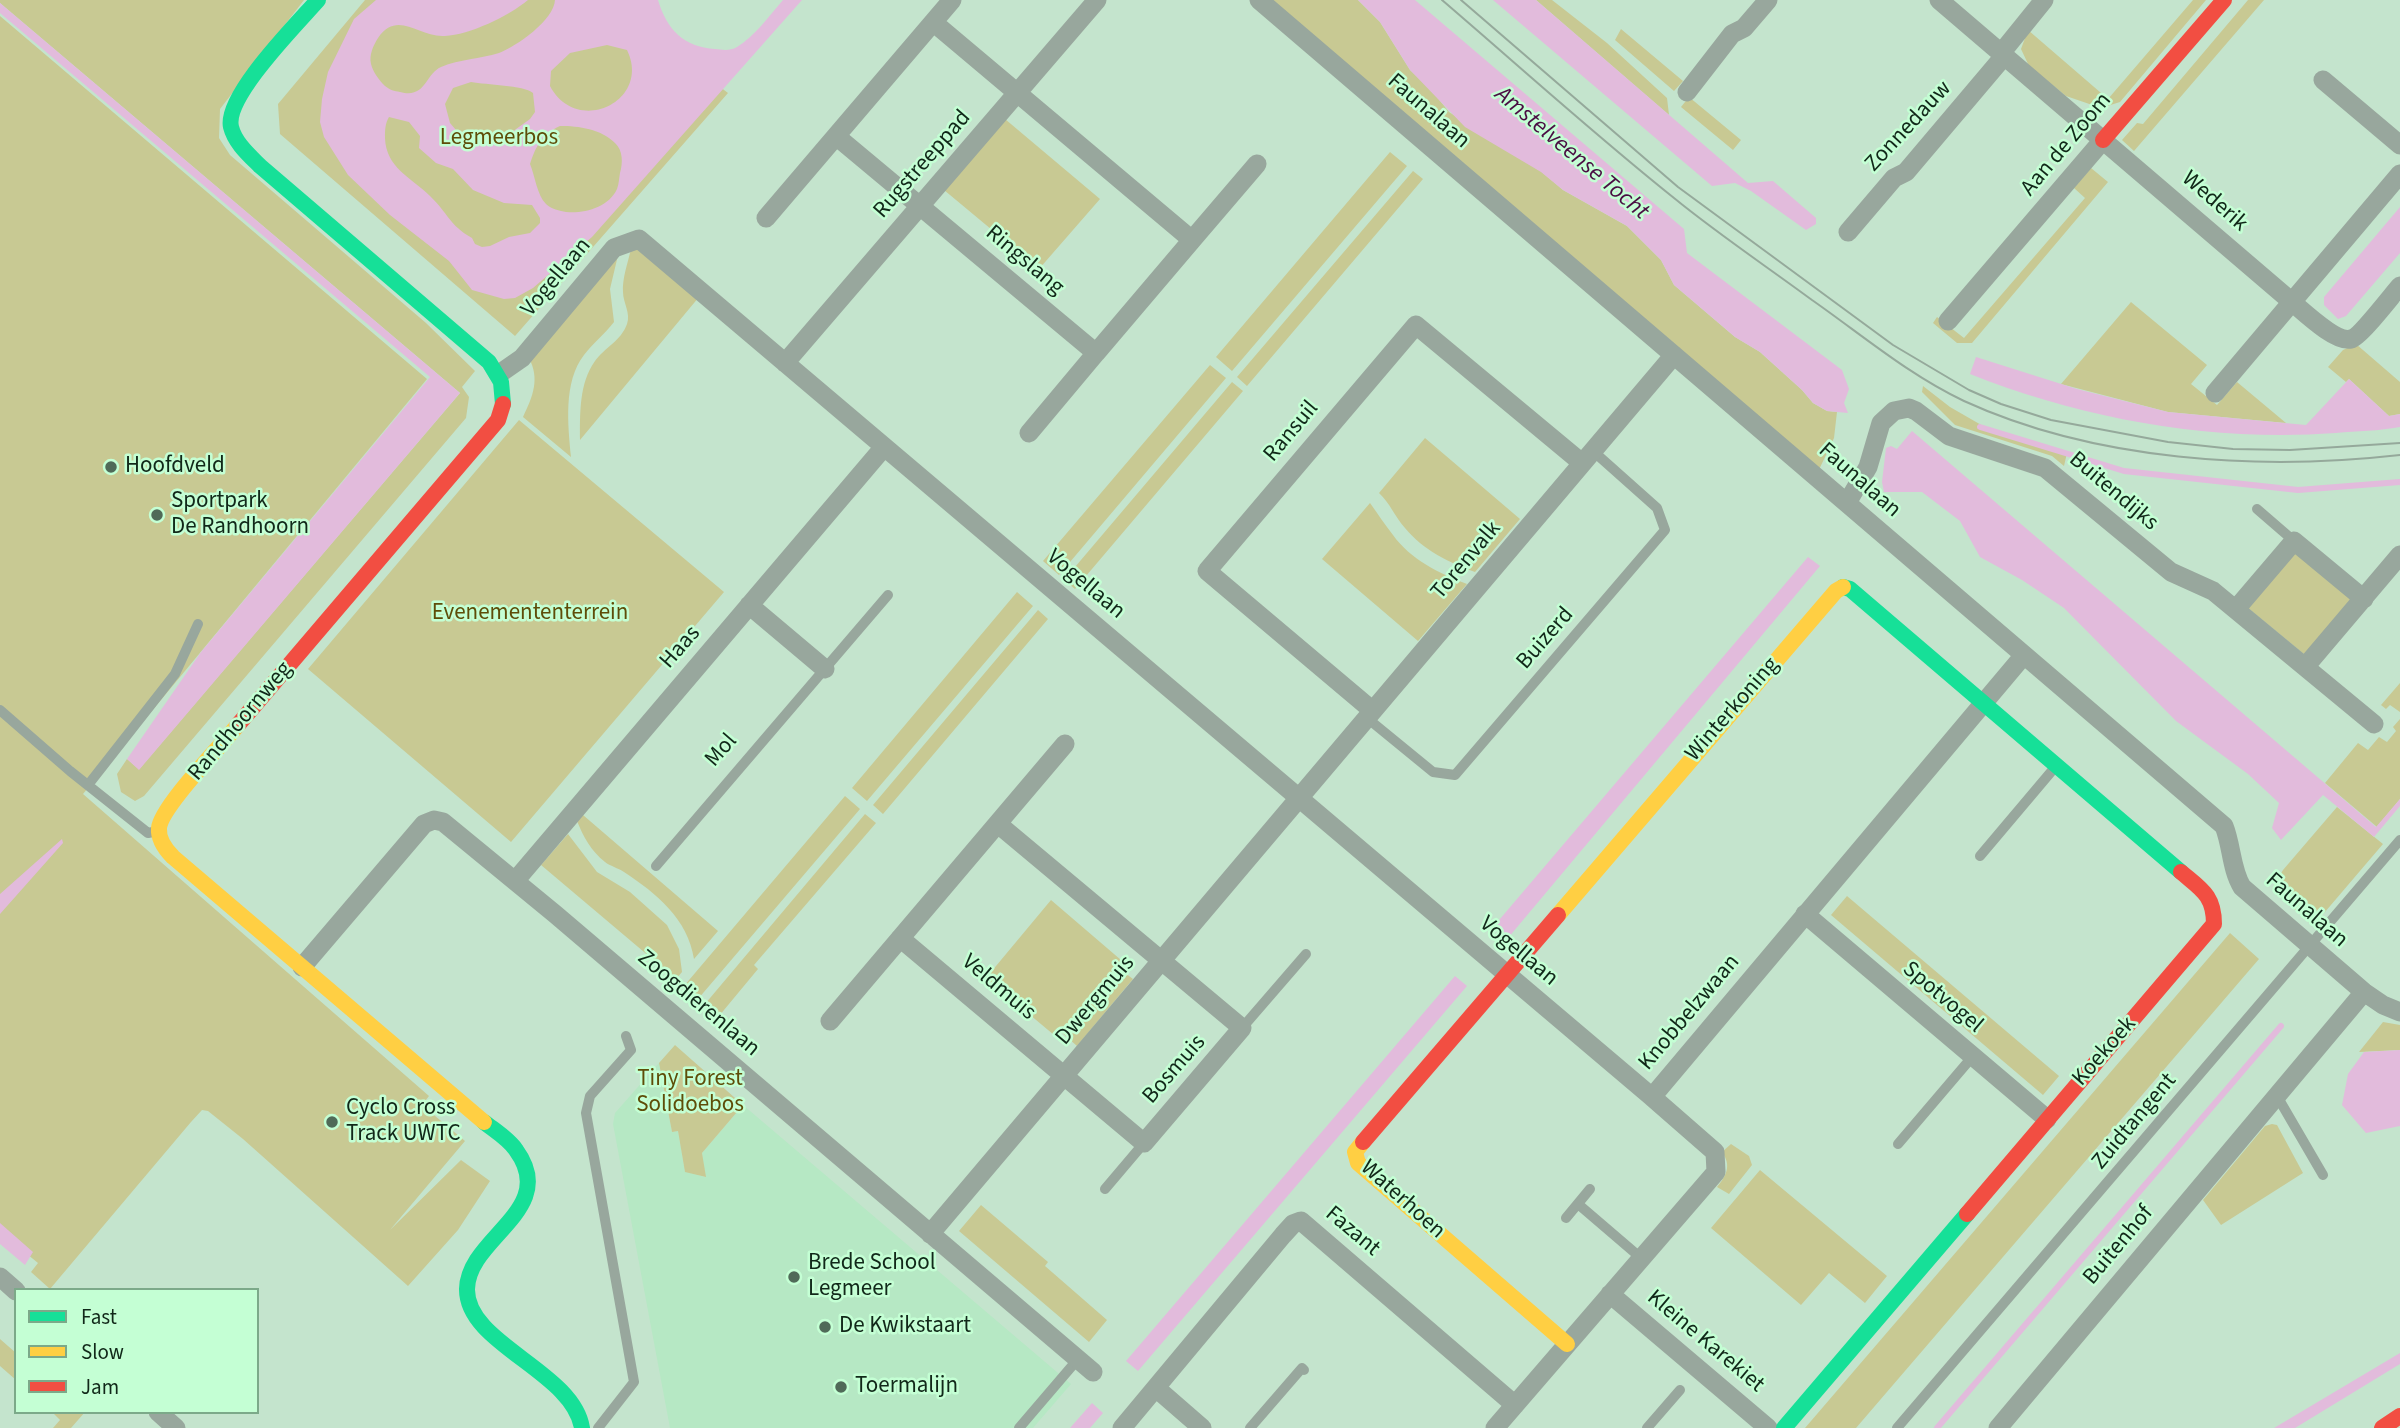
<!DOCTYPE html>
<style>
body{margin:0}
#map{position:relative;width:2400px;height:1428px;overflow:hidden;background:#c4e4cd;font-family:"Source Sans 3",sans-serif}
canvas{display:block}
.legend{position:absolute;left:14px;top:1288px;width:245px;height:126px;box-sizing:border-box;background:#c4ffd4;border:2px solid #7ca989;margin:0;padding:9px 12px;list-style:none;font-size:21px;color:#112819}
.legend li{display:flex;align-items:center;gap:14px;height:35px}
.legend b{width:35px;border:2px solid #7ca989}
</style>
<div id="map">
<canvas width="2400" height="1428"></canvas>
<ul class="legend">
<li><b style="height:9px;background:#16e098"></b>Fast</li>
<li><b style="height:9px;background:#ffcf43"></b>Slow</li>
<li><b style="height:9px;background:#f24e42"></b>Jam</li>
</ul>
</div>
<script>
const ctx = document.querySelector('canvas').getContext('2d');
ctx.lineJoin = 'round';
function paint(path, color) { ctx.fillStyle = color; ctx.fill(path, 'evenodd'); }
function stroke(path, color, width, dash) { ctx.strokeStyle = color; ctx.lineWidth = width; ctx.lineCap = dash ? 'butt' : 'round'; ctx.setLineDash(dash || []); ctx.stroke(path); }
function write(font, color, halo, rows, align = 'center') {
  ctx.font = font + ' "Source Sans 3",sans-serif'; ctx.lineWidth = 5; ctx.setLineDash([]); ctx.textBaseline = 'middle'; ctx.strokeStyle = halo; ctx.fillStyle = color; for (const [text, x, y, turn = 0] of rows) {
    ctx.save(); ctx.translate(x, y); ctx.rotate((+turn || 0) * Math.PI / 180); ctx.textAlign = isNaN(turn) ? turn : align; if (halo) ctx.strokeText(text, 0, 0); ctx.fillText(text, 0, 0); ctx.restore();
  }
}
paint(new Path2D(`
 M659,1063L672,1132L678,1131L685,1171L705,1177L702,1153L743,1105L1071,1384L1033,1428H670L613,1124L615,1113Z`), '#b6e8c4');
paint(new Path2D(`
 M0,0H304L220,109L219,138L230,155L426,323L475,371L462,387L469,397L466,418L144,796L135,801L121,792L117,774L127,759L139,769L460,393L0,3Z
 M365,0H644L657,39L728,93L515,336L280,134L278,104Z
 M1258,0H1358L1380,22L1410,70L1429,87L1449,112L1542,172L1563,190L1627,226L1661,260L1674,285L1735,337L1760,352L1802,390L1813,403L1827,411L1837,412L1834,438L1816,476Z
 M1536,0H1552L1607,43L1667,98L1669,115Z
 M2193,0H2206L2120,102L2101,108L2066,96L2029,66L2021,49L2028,30L2108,99Z
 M2248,0H2264L2134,151L2122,140L2137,123L2143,124Z
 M0,16L427,379L83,794L429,1096L422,1105L465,1141L390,1230L461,1160L490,1181L458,1230L408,1286L243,1139L208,1111L202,1110L191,1122L50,1289L31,1272L38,1263L0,1232Z
 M1621,29L1683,81L1674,91L1615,40Z
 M1689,97L1741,140L1733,150L1681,107Z
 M1005,119L1100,199L1039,269L944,190Z
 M1390,152L1407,166L1232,371L1216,357Z
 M2091,168L2108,182L1972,343H1957L1933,323L1937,317L1964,338L2085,198L2074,188Z
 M1413,171L1423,179L1247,386L1237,377Z
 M639,246L699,297L580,440C580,414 579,383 595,361C604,348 621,341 627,324C631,313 623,303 623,292C622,279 628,262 631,249Z
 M619,251L610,289L614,322C605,334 593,343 584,355C563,382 568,425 571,457L523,417C533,396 540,379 529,358Z
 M2131,302L2207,365L2191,384L2217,405L2237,382L2286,423L2168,412L2061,384Z
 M2356,344L2400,382V414L2389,416L2349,379L2346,382L2328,367L2343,350Z
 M1210,365L1226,378L1059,575L1043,561Z
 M1232,382L1243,391L1075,589L1064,580Z
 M1923,386L1950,407L1983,426L2067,453L2064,466L2052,456L1955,425L1922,392Z
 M519,420L724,592L511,842L308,669Z
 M1425,438L1520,519L1475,572C1450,563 1423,550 1405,528C1395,517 1390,503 1379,493Z
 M1370,503C1378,514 1385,525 1393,535C1410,559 1440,574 1467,584L1418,641L1322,559Z
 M2296,551L2353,599L2305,655L2248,608Z
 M1017,592L1033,606L867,801L852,788Z
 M1038,610L1048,619L883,814L873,805Z
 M2400,683V712L2390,705L2386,709L2381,705Z
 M2400,719V799L2377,827L2325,783L2358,743L2368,750L2379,737L2387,742L2396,731L2393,727Z
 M845,796L860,809L698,999L684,986Z
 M2337,807L2383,844L2313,926L2272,889L2283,870Z
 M865,814L876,823L754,965L758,969L719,1016L705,1004Z
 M583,815L718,931L694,959C688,919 656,893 624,872C618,868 610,866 605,862C591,851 583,836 577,821Z
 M568,834L597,872L630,892L667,925L679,949L682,972L676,979L541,865Z
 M1847,896L2059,1076L2043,1095L1831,915Z
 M1051,900L1121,960L1110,974L1118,980L1125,973L1133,979L1077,1046L1059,1030L1054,1035L986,978Z
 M2230,933L2259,959L1856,1428H1805Z
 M2383,1022L2400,1025V1050L2359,1052Z
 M675,1045L743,1105L702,1153L706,1177L685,1172L678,1131L672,1132L659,1063Z
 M2272,1124L2277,1125L2303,1173L2221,1225L2203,1200L2265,1126Z
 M1731,1144L1749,1156L1752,1165L1729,1194L1717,1187C1726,1176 1732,1166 1722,1152Z
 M1760,1170L1887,1276L1865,1303L1829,1273L1801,1305L1711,1228Z
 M981,1205L1048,1262L1045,1266L1107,1320L1089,1342L959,1231Z
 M0,1339L16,1353V1380L0,1366Z
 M52,1412H85L71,1428H53L60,1420Z`), '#c8c993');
paint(new Path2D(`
 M376,0H528C509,16 469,35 445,36C419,38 398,9 378,38C373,46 369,55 371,64C373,72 379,80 385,86C390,90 394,91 400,92C426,99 425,74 441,67C460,59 480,59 499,53C517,46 554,20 555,0H658C667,30 684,47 715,49C723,50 730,51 737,47C755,36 769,16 783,0H802L592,237L533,288L515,298L504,299L472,290L449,261L390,215L348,175L324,137L320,122L322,99L328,72L354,19ZM607,45L627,50C652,101 577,137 550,86L551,71L570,53ZM471,82C487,85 523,85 533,93L535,112L530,119L505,137L489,134L468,138L462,137L450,123L445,104L453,88ZM389,117L409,122L420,136L419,148L436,163L453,169L473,190L504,203L532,205L540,218V223L530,233L509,237L490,246L482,247L475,244L472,238C449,225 448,213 430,196C411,177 386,168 385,138C385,130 385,124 389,117ZM560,126C579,126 601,129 615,143C623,150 623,163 620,173C619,178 619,184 617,189C609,207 584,214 566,212C560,211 551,209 546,204C537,195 535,176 530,164C536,146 542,134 560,126Z
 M1358,0H1415L1684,229L1687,253L1842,370L1849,389L1844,403L1848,413L1827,411L1813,403L1802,390L1760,352L1735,337L1674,285L1661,260L1627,226L1563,190L1541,172L1465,127L1410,70L1380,22Z
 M1493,0H1536L1748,183L1773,181L1816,218V224L1806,230L1751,191L1735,183L1712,186Z
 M0,3L460,393L139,770L127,759L201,652L430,377L0,13Z
 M2400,207V253L2346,316L2338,319L2324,305V297Z
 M1976,357L2077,389L2168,412L2306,425L2349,379L2389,416L2400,414V427C2379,431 2357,431 2336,433C2212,442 2086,420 1970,374Z
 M1912,431L2376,827L2400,799V806L2374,837L2323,795L2281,840L2272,828L2279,803L2248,774L2176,721L2064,608L2022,580L1980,557L1960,521L1922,492H1884L1882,482L1886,448L1891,446L1897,449Z
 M1808,557L1820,566L1508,938L1494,926Z
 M62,839L63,843L0,914V894Z
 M1455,976L1467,986L1138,1371L1126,1361Z
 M2400,1050V1126L2366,1133L2342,1105L2348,1074L2364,1052Z
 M0,1223L33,1252L25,1265L0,1244Z
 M2400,1353V1364L2295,1428H2274Z
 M1092,1403L1103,1413L1090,1428H1070Z`), '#e2bbdc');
stroke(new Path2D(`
 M1980,427L2124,471L2298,490L2400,482
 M1937,1428L2281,1026`), '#e2bbdc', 6);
stroke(new Path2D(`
 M2257,509L2294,541
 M0,710L70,771L148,833L158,831
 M1367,718L1433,772L1455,775L1665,530L1657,508L1593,451
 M88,785L175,674L198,624
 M1980,856L2056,766
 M656,866L888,595
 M1242,1028L1306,954
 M2277,1096L2323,1175
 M1898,1144L1973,1056
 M1105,1189L1144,1143
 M1578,1204L1641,1258
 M1566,1218L1590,1189
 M598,1428L634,1382L586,1113L590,1096L631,1050L626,1036
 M1019,1428L1078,1359
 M1250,1428L1302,1368L1304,1370
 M1647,1428L1680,1390
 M1897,1428L2400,840`), '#98a79d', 10);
stroke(new Path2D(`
 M1259,0L2224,826C2232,846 2231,869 2242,887L2364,992L2383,1005L2400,1012
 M1939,0L2292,302C2304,312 2336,343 2351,339C2360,337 2392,295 2400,286
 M2002,52L2044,0
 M2323,80L2400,145
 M1687,92L1732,34L1744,28L1768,0
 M836,136L1096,353L1192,240L933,22
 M766,218L952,0
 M1848,232L1894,178L1906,172L2005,55
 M1192,240L1257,164
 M1948,321L2103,140
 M785,363L1097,0
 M499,374L522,358L614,248L639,239L1652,1097
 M2215,393L2400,174
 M1029,433L1096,353
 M1847,503L1868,467L1881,423L1894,411L1909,408L1916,411L1949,436L2045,468L2171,572L2213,591L2374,724
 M749,605L825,669
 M2236,609L2294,541L2364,599
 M2305,667L2400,555
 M1373,711L1207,571L1416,325L1582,463
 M515,881L884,447
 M1805,914L2047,1119
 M900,938L1144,1143L1242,1028L998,824
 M302,967L424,824L434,820L443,822L555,914L1093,1372
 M830,1021L1065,744
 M930,1234L1674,355
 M0,1277L16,1291
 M1610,1294L1768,1428
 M1156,1388L1202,1428
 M158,1412L176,1428
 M1122,1428L1283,1235L1293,1224L1301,1221L1515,1405
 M1495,1428L1716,1172L1715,1152L1652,1097L2024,655
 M1998,1428L2364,992`), '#98a79d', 19);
stroke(new Path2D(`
 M318,0C297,24 224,97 231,127C235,143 249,155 260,166L489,362L501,382L503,404
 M1843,587L1850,589L2181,872
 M484,1122C494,1130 509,1139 516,1150C560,1210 468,1237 467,1289C466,1344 573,1371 582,1428
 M1784,1428L1967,1214`), '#16e098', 16);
stroke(new Path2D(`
 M237,726C221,746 161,807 159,828C158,840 165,849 173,857L484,1122
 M1558,915L1836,591L1843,587
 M1363,1142L1355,1152L1358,1163L1567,1344`), '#ffcf43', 16);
stroke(new Path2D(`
 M2103,140L2224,0
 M237,726L498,420L503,404
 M1363,1142L1558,915
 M1967,1214L2214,924C2214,895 2201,889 2181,872
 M2382,1428L2400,1416`), '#f24e42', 16);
stroke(new Path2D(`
 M1442,0C1519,66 1595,135 1674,198C1718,234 1766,266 1812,300C1862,335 1909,375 1964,401C2095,461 2259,471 2400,455
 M1461,0L1678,187L1893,345L1969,390L2001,404L2051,420L2168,442L2233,449L2290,450L2400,443`), '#95a99b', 2);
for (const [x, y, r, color] of [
 [111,467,7,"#506a58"],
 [157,515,7,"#506a58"],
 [332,1122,7,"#506a58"],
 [794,1277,7,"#506a58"],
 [825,1327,7,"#506a58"],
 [841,1387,7,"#506a58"]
]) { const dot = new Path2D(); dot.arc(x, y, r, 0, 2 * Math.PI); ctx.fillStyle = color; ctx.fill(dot); stroke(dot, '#c4ffd4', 2.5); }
write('23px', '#112819', '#c4ffd4', [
 ["Faunalaan",1428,112,41],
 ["Zonnedauw",1909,127,-47],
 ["Aan de Zoom",2067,145,-50],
 ["Rugstreeppad",923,165,-49],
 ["Wederik",2214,202,41],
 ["Ringslang",1024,261,40],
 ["Vogellaan",557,278,-50],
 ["Ransuil",1292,432,-50],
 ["Faunalaan",1859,481,41],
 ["Buitendijks",2113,492,40],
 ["Torenvalk",1467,561,-50],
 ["Vogellaan",1085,585,40],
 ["Buizerd",1546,639,-49],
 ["Haas",681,648,-49],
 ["Winterkoning",1733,710,-49],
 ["Randhoornweg",241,722,-50],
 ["Mol",722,751,-49],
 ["Faunalaan",2306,911,41],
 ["Vogellaan",1518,952,40],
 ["Veldmuis",998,988,40],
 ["Spotvogel",1942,998,40],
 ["Dwergmuis",1096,1001,-50],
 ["Zoogdierenlaan",698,1004,40],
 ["Knobbelzwaan",1690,1013,-50],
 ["Koekoek",2105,1052,-49],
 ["Bosmuis",1175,1070,-49],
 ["Zuidtangent",2135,1122,-50],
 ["Waterhoen",1402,1200,42],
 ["Fazant",1352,1232,40],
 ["Buitenhof",2119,1246,-50],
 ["Kleine Karekiet",1705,1342,40]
]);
write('23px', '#5e4d08', '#c4ffd4', [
 ["Legmeerbos",499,139],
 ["Evenemententerrein",530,614],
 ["Tiny Forest",690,1080],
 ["Solidoebos",690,1106]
]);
write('23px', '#112819', '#c4ffd4', [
 ["Hoofdveld",125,467],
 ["Sportpark",171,502],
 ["De Randhoorn",171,528],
 ["Cyclo Cross",346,1109],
 ["Track UWTC",346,1135],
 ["Brede School",808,1264],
 ["Legmeer",808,1290],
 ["De Kwikstaart",839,1327],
 ["Toermalijn",855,1387]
], 'left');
write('italic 24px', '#4a0e43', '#c4ffd4', [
 ["Amstelveense Tocht",1571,154,40]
]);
</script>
